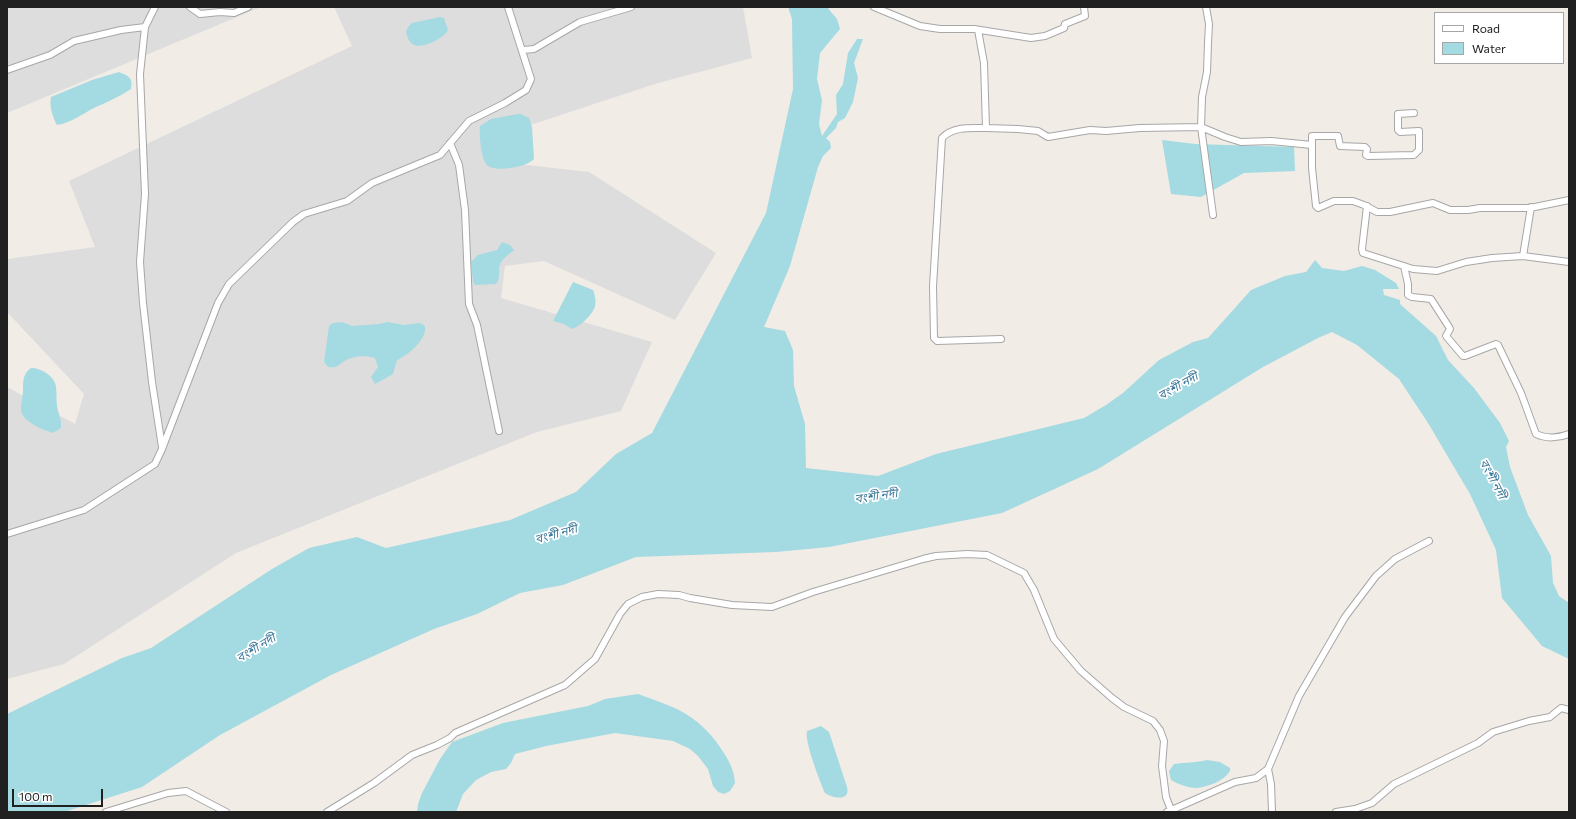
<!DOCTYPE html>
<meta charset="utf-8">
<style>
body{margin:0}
#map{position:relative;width:1576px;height:819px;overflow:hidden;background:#f1ece6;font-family:Commissioner,sans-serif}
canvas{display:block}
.frame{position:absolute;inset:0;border:8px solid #202020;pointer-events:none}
.legend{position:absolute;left:1434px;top:12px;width:130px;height:52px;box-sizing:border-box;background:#fff;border:1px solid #a6a6a6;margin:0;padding:5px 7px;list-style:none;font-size:12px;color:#202020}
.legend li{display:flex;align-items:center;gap:8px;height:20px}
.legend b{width:20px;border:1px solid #a6a6a6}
.scale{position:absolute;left:12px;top:789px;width:91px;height:18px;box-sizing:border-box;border:2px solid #202020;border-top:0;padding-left:5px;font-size:12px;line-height:14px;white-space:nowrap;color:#202020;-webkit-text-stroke:3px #fff;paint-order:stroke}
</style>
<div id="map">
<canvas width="1576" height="819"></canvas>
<div class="frame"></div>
<ul class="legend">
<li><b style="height:5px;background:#fff"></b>Road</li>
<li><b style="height:11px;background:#a4dae1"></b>Water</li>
</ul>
<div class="scale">100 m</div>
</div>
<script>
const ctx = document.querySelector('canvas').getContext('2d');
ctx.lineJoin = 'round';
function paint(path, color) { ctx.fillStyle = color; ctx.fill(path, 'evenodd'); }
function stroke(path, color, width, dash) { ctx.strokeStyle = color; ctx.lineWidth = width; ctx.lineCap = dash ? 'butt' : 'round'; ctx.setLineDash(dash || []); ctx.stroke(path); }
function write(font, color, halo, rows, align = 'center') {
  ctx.font = font + ' Commissioner,"Noto Sans Bengali",sans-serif'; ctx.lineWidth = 3.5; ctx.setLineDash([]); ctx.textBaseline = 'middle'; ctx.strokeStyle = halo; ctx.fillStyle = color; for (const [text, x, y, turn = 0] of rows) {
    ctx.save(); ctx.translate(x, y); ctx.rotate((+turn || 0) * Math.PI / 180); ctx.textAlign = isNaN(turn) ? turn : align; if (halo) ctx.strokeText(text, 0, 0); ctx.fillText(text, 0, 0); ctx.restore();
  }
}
paint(new Path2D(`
 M7,7H261L7,113Z
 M334,7H743L752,58L658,83L503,134L510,163L589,172L716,253L675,320L544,261L505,266L501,298L652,342L621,411L537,432L236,553L64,664L7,679V387L75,424L84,394L7,312V259L95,247L69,181L352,46Z`), '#dedddd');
paint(new Path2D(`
 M788,7H827L837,19L840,29L820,53L817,79L822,100L819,124L822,136L837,114L836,95L843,84L848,53L857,39H863L854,63L858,78L853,102L845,118L838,122L836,128L826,138L830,142L831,148L823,156L818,167L790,266L764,327L785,331L793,350L794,386L805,424L806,468L878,476L936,454L1084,418L1106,405L1123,393L1159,360L1193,342L1208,338L1251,290L1285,276L1306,272L1315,260L1322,268L1344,271L1362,266L1375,270L1396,283L1399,289H1383L1384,295L1400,300V304L1436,336L1448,360L1474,388L1500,423L1509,441L1506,447L1510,467L1528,515L1551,556L1553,583L1559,596L1569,603V659L1542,646L1502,598L1496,550L1470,494L1428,423L1399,379L1357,345L1332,332L1318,338L1263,367L1098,469L1002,513L829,547L776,552L636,557L563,585L520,593L477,614L434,629L331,675L220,735L142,787L64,812H7V714L122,658L151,648L272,569L309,548L357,537L386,548L510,520L576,492L616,454L652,433L766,213L793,89L792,19Z
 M440,17L444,18L448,30C445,38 422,49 414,45C409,43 407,36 406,32L408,27L412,23Z
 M119,72C129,76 133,78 131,89C119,97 107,102 94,108C82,114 71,123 57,125C53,118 49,106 51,97L92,80Z
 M517,114H521L529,118L532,127L534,159C527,167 495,173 487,165C481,159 479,135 480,126L491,119Z
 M1162,140L1195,144L1294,147L1295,171L1244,173L1201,197L1171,194Z
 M502,242L510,245L514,250C508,255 500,260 499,268C499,274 500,279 496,284L475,285L473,281L471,262L478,255L497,250Z
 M573,282L593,290C595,295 597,304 594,309C590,317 580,326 572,329L564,324L553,321Z
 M342,322L352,326L379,324L387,322L404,325L420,323L425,326C427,340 408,355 397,360L393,374L375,384L371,377L378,367L375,358C366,355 351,356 343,362C338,366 336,368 328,367L324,362L329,326L333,323Z
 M31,368C41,368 55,376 56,387C57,394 56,400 57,406C58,414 62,419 61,428L53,433C43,430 20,421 21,408C21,402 23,396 23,390C23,380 23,374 31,368Z
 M638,694C675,707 697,714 720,747C728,759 734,768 735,783L730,791L724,794L718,792L713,786L708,769L698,756L690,749L673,741L615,733L546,746L515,754L511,763L506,769L491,772L476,780L463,794L456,812H417L418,804L422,793L440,759L452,742L503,723L588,706L605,699Z
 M821,726L829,732L847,787C851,802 832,798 825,793C820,782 804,740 807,731Z
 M1207,760L1220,762L1230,768V771C1224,781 1208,787 1196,788C1188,788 1178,784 1171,780L1169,771L1174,764C1185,762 1196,763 1207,760Z`), '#a4dae1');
const minor = new Path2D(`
 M155,7L145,27L140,74L145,194L140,262L143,303L152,382L162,447
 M190,7L200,14L220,12L234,13L248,7
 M874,7L920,26L940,29H974L1031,38L1045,36L1064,28L1065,24L1085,16L1084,7
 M1206,7L1209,24L1208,43L1207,72L1202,97L1201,127L1213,215
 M978,30L984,63L986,128L1018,129L1038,131L1048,137L1090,130L1106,131L1140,128L1201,127L1225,137L1241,142L1271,141L1312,145
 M523,50L534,49L580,22L631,7
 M7,70L50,55L74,41L121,30L145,27
 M1414,113L1398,114V130L1400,132L1419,131V150L1414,155L1368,156L1366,155L1367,149L1365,147L1340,146L1338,136H1312V168L1316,206L1318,208L1334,201H1353L1364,205L1377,212H1390L1433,203L1450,210H1468L1480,208H1530L1569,200
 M986,128C972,128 953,126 942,138L933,286L934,338L937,341L1001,339
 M450,143L459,165L465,210L469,304L477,325L499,431
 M1367,206L1362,249L1363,253L1413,269L1437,271L1466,262L1492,258L1523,256L1569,262
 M1523,256L1531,207
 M1404,266L1408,284V295L1412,297L1431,299L1449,327L1450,329L1446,336L1463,356H1465L1496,344L1498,345L1521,393L1536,434C1546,439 1559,438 1569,434
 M7,534L84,510L155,464L162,449L218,303L229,284L293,222L304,214L347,201L372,183L440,155L469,121L505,103L526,90L531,79L508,7
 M1268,769L1271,784L1272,812
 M106,812L168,793L186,791L226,812
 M327,812L374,783L412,755L437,745L450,738L455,733L565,685L595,659L620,614L628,604L642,597L658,594L679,595L690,598L732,605L772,607L813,592L923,559L936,556L967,554L987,555L1024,573L1034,590L1054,639L1081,671L1112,698L1124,707L1153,721L1160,730L1164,741L1162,766L1166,797L1171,810
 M1167,812L1235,782L1256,778L1268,769L1299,696L1345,617L1376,576L1395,559L1429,541
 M1336,812L1355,809L1372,803L1394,784L1478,743L1493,732L1529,721L1550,717L1561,708L1569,710`);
stroke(minor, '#a7a7a7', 8);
stroke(minor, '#fff', 6);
write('italic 12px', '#3e7a9c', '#fff', [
 ["বংশী নদী",1178,386,-29],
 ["বংশী নদী",1493,479,62],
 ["বংশী নদী",876,496,-8],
 ["বংশী নদী",556,534,-15],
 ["বংশী নদী",256,648,-31]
]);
</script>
